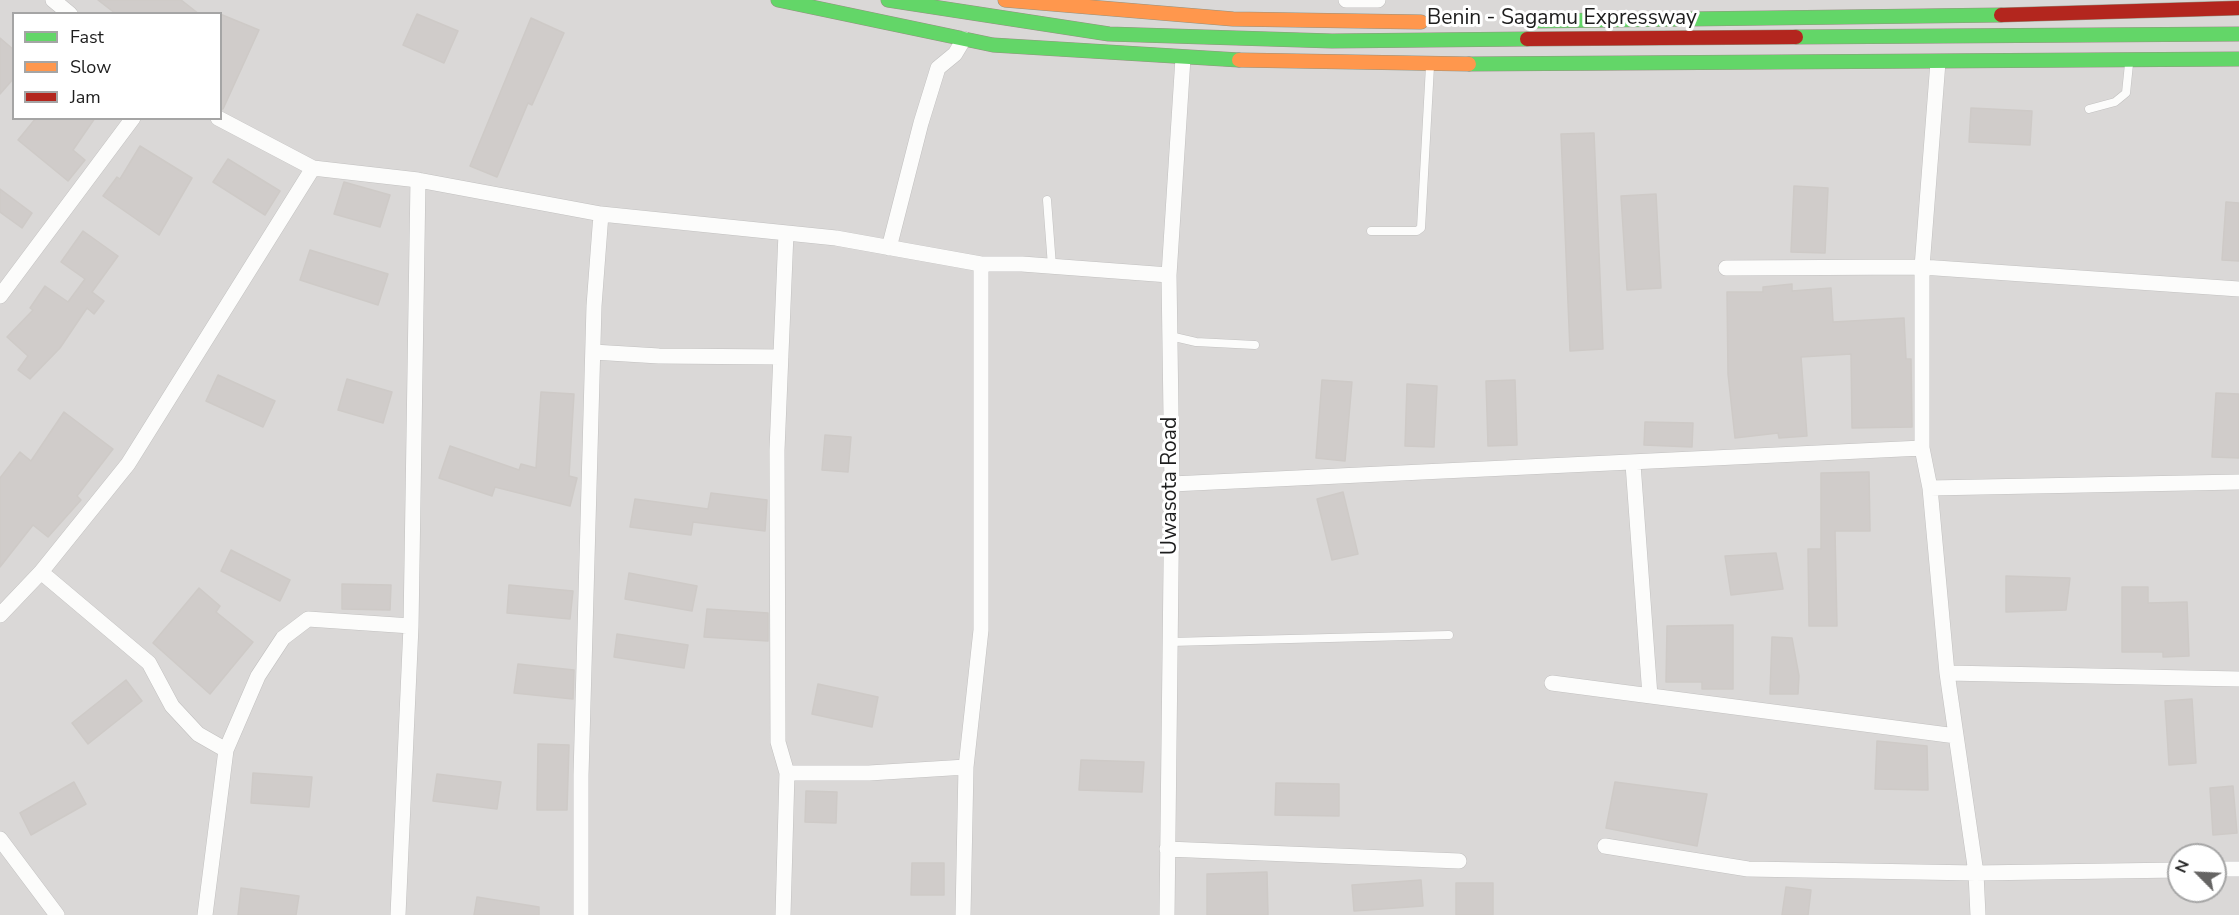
<!DOCTYPE html>
<style>
body{margin:0}
#map{position:relative;width:2239px;height:915px;overflow:hidden;background:#ebe8e5;font-family:"Nunito Sans",sans-serif}
canvas{display:block}
.legend{position:absolute;left:12px;top:12px;width:210px;height:108px;box-sizing:border-box;background:#fff;border:2px solid #a5a5a5;margin:0;padding:8px 10px;list-style:none;font-size:18px;color:#1d1d1d}
.legend li{display:flex;align-items:center;gap:12px;height:30px}
.legend b{width:30px;border:2px solid #a5a5a5}
.north{position:absolute;left:2167px;top:843px;width:60px;height:60px;box-sizing:border-box;background:#fff;border:2px solid #a5a5a5;border-radius:50%;rotate:294deg;font-size:16px;font-weight:700;line-height:24px;text-align:center;color:#1d1d1d}
.north::after{content:'';display:block;margin:auto;width:21px;height:27px;background:#656463;clip-path:polygon(50% 0,100% 100%,50% 72%,0 100%)}
</style>
<div id="map">
<canvas width="2239" height="915"></canvas>
<ul class="legend">
<li><b style="height:8px;background:#63d668"></b>Fast</li>
<li><b style="height:8px;background:#ff974d"></b>Slow</li>
<li><b style="height:8px;background:#b3261e"></b>Jam</li>
</ul>
<div class="north">N</div>
</div>
<script>
const ctx = document.querySelector('canvas').getContext('2d');
ctx.lineJoin = 'round';
function paint(path, color) { ctx.fillStyle = color; ctx.fill(path, 'evenodd'); }
function stroke(path, color, width, dash) { ctx.strokeStyle = color; ctx.lineWidth = width; ctx.lineCap = dash ? 'butt' : 'round'; ctx.setLineDash(dash || []); ctx.stroke(path); }
function write(font, color, halo, rows, align = 'center') {
  ctx.font = font + ' "Nunito Sans",sans-serif'; ctx.lineWidth = 6; ctx.setLineDash([]); ctx.textBaseline = 'middle'; ctx.strokeStyle = halo; ctx.fillStyle = color; for (const [text, x, y, turn = 0] of rows) {
    ctx.save(); ctx.translate(x, y); ctx.rotate((+turn || 0) * Math.PI / 180); ctx.textAlign = isNaN(turn) ? turn : align; if (halo) ctx.strokeText(text, 0, 0); ctx.fillText(text, 0, 0); ctx.restore();
  }
}
paint(new Path2D(`
 M0,0H2239V915H0ZM14,14H220V118H14ZM2179,855H2215V891H2179Z`), '#dad8d7');
const building = new Path2D(`
 M98,0H181L199,14H116Z
 M220,14L259,30L223,109H220Z
 M417,14L458,31L444,63L403,45Z
 M531,18L564,33L532,105L528,103L497,177L470,166Z
 M0,38L14,50V78L0,94Z
 M1971,108L2032,111L2030,145L1969,142Z
 M36,118H95L73,150L85,160L68,181L18,140Z
 M1594,133L1603,349L1570,351L1561,134Z
 M140,146L192,178L159,235L103,196L117,177L120,179Z
 M228,159L280,191L265,215L213,182Z
 M344,182L390,195L380,227L334,214Z
 M1794,186L1828,188L1825,253L1791,252Z
 M0,189L32,213L22,228L0,212Z
 M1656,194L1661,288L1627,290L1621,196Z
 M2226,202L2239,203V261L2222,260Z
 M83,231L118,256L92,292L104,301L94,314L87,308L60,348L30,379L18,370L28,356L7,337L33,310L30,308L45,286L68,302L85,279L61,262Z
 M310,250L388,274L378,305L300,280Z
 M1792,284V291L1831,288L1833,322L1904,318L1906,359H1911L1912,427L1852,428L1851,354L1801,357L1807,436L1779,438L1778,433L1735,438L1728,374L1727,292H1763V287Z
 M218,375L275,401L263,427L206,401Z
 M347,379L392,392L383,423L338,410Z
 M1322,380L1352,382L1345,461L1316,458Z
 M1515,380L1517,445L1488,446L1486,381Z
 M1407,384L1437,386L1434,447L1405,446Z
 M541,392L574,394L569,476L577,478L570,506L495,487L492,496L439,478L450,446L519,470L521,464L536,468Z
 M2216,393L2239,394V458L2212,457Z
 M64,412L113,449L77,496L81,500L48,537L33,525L0,567V478L20,452L31,461Z
 M1645,422L1693,423L1692,447L1644,445Z
 M825,435L851,437L848,472L822,470Z
 M1869,472L1870,531H1835L1837,626H1809L1808,549H1821V473Z
 M1343,492L1358,554L1332,560L1317,499Z
 M711,493L767,500L765,531L693,522L691,535L630,527L635,499L708,509Z
 M231,550L290,580L280,601L221,571Z
 M1776,553L1783,589L1731,595L1725,556Z
 M629,573L697,586L692,611L625,599Z
 M2006,576L2070,578L2066,610L2006,612Z
 M342,584L391,585L390,610L342,609Z
 M509,585L573,591L570,619L507,613Z
 M2122,587H2148V603L2187,602L2189,656L2163,657V652H2122Z
 M199,588L220,606L216,612L253,642L210,694L153,643Z
 M707,609L768,613V641L704,637Z
 M1733,625V689H1702V682H1666L1667,626Z
 M617,634L688,645L684,668L614,657Z
 M1772,637L1792,638L1799,676L1798,694H1770Z
 M518,664L574,670L573,699L514,693Z
 M126,680L142,701L88,744L72,723Z
 M818,684L878,697L872,727L812,714Z
 M2192,699L2196,763L2169,765L2165,701Z
 M1877,741L1927,746L1928,790L1875,789Z
 M538,744L569,745L567,810H537Z
 M1081,760L1144,762L1142,792L1079,790Z
 M253,773L312,777L309,807L251,803Z
 M437,774L501,782L497,809L433,801Z
 M74,782L86,804L31,835L20,813Z
 M1615,782L1707,794L1697,846L1606,828Z
 M1276,783L1339,784V816L1275,815Z
 M2233,786L2237,833L2213,835L2210,788Z
 M806,791L837,792L836,823L805,822Z
 M912,863H944V895H911Z
 M1267,872L1268,915H1207V874Z
 M1421,880L1423,906L1354,911L1352,885Z
 M1456,883H1493V915H1456Z
 M1786,887L1811,890L1808,915H1782Z
 M241,888L299,896L296,915H238Z
 M477,897L539,907V915H474Z`);
paint(building, '#d0ccca');
stroke(building, '#cecac7', 1.5);
const lane = new Path2D(`
 M2089,109L2115,102L2126,93L2129,64
 M1047,200L1052,266
 M1371,231H1417L1421,228L1430,66
 M1170,336L1196,342L1255,345
 M1170,642L1449,635`);
const street = new Path2D(`
 M53,0L70,14
 M1346,0H1378
 M1938,62L1922,267V448L1930,488L1947,673L1976,873L1978,915
 M218,118L313,168L418,180L601,214L836,238L981,264H1022L1169,275
 M889,248L921,123L938,68L955,54L964,39
 M1726,268L1922,267L2239,289
 M0,296L133,118
 M593,352L659,356L781,357
 M1633,464L1650,696
 M1172,484L1922,448
 M1930,488L2239,482
 M41,572L149,663L172,706L198,734L226,750
 M0,615L41,572L128,464L313,168
 M1947,673L2239,679
 M1552,683L1956,736
 M787,773H869L966,767
 M0,839L57,915
 M1605,846L1748,869L1976,873L2179,870
 M1167,849L1459,861
 M2215,869H2239
 M205,915L226,750L258,676L283,638L308,619L411,626
 M398,915L411,626L418,180
 M581,915V775L594,306L601,214
 M783,915L787,773L778,742L777,450L786,233
 M963,915L966,767L981,630V264
 M1167,915L1172,484L1169,275L1183,58`);
const fast = new Path2D(`
 M778,0L993,45L1239,60
 M888,0L1109,34L1332,41L1527,39
 M1533,21L2001,15
 M1796,37L2239,34
 M1469,64L2239,59`);
const slow = new Path2D(`
 M1005,0L1233,19L1421,22
 M1239,60L1469,64`);
const jam = new Path2D(`
 M2001,15L2239,8
 M1527,39L1796,37`);
stroke(lane, '#c2c1c0', 9);
stroke(street, '#c2c1c0', 16);
stroke(fast, '#93927f', 15);
stroke(slow, '#93927f', 15);
stroke(jam, '#93927f', 15);
stroke(lane, '#fcfcfb', 8);
stroke(street, '#fcfcfb', 15);
stroke(fast, '#63d668', 14);
stroke(slow, '#ff974d', 14);
stroke(jam, '#b3261e', 14);
write('21px', '#1d1d1d', '#fff', [
 ["Benin - Sagamu Expressway",1562,19],
 ["Uwasota Road",1171,486,-90]
]);
</script>
